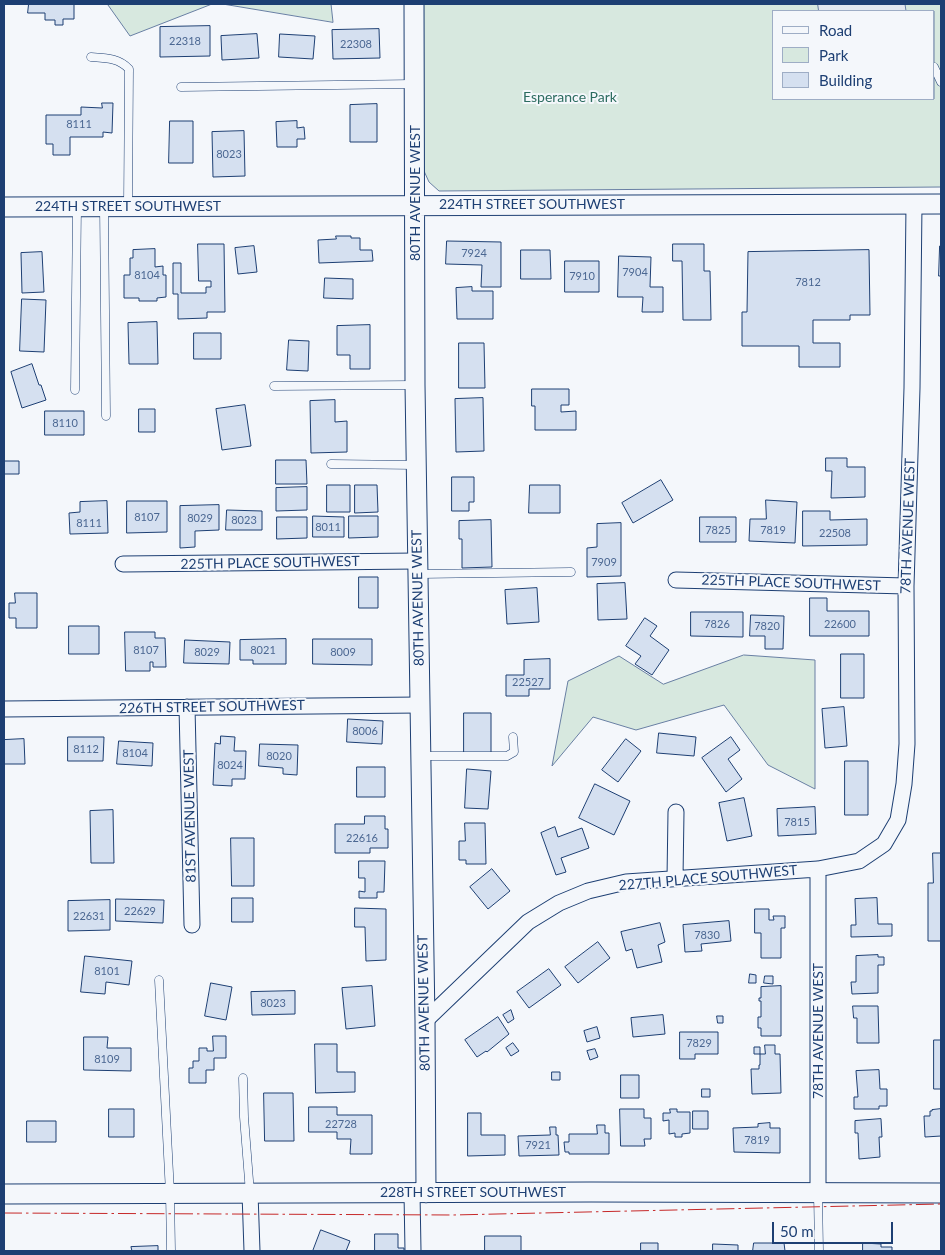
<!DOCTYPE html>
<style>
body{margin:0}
#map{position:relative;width:945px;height:1255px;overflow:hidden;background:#f4f7fb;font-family:Lato,sans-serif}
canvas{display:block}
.frame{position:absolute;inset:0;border:5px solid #1d3f73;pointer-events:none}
.legend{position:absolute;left:772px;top:10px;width:162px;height:90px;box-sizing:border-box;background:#f4f7fb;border:1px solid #9eadc5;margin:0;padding:6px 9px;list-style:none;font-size:15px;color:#1d3f73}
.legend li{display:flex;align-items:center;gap:10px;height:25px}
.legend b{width:25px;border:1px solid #9eadc5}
.scale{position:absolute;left:772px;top:1222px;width:121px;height:22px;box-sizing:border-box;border:2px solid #1d3f73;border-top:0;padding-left:6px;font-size:15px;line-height:18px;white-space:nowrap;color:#1d3f73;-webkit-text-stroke:4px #f4f7fb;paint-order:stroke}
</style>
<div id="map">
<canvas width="945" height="1255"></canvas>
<div class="frame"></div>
<ul class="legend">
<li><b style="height:6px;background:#f4f7fb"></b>Road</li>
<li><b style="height:14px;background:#d7e8df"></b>Park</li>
<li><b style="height:14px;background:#d5e0f0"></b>Building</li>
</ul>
<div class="scale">50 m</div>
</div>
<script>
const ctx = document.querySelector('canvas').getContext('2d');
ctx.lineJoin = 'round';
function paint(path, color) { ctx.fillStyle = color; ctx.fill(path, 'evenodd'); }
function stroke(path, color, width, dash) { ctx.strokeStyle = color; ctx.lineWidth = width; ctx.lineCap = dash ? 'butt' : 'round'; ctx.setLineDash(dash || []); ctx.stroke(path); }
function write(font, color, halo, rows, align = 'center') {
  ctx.font = font + ' Lato,sans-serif'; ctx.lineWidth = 4; ctx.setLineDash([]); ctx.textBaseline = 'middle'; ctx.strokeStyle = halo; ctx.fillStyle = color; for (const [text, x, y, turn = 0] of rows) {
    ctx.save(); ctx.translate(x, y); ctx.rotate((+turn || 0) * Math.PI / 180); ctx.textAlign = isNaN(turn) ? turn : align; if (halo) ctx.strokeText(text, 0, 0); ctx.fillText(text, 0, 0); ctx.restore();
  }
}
const green = new Path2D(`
 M110,4H212L130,36L108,5Z
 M223,4H331L333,22Z
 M424,4H941V187L439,191L429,182L424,171ZM774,11H934V99H774Z
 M744,655L815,660V789L768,765L724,705L636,730L593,717L552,766L568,681L619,656L663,684Z`);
paint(green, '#d7e8df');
stroke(green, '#687fa3', 1);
const parking = new Path2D(`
 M818,4H905L906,11H819Z`);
paint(parking, '#e3e8f0');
stroke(parking, '#687fa3', 1);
const building = new Path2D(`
 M29,4H74V19H63V25H55V20H45V13H28Z
 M210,26V56L160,57V27Z
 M379,29L380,58L333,59L332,30Z
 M257,34L259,58L222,60L221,36Z
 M280,34L315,36L313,59L279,57Z
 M102,103H113L112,133L103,132V137H70V155H53V144H46V115H81V107L102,108Z
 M377,104V142H350V105Z
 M170,121H193V163H169Z
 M297,121V128L304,127L305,139H297V147H277L276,122Z
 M244,131L245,176L213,177L212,132Z
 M336,236H351V238H360V250H372L373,261L319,263L318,240L336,239Z
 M447,241L501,242V287H481L482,265L446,264Z
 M198,244H224L225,312H207V318L178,319V294H173V263H181V293H206V287H211V281H199Z
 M673,244H704V271H710L711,320H683L682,261H673Z
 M254,246L257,272L238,274L235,248Z
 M940,246H941V276H939Z
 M155,249V267L163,266V275H166V297L157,298V301H139V298H124V275H130V258H133V250Z
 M521,250H550L551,279H521Z
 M869,250L870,315H850V320H813V343H840V367H799V346H742V312H747L748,252Z
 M42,252L44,292L22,293L21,253Z
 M619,256L651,257L650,287H663V312H642L643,297H618Z
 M565,261H599V292H565Z
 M325,278L353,279V299L324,298Z
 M472,287V291H493V319H457L456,288Z
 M22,299L46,300L44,352L20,351Z
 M157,322L158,364H129L128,323Z
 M370,325V369H350V355H337V326Z
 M194,333H221V359H194Z
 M289,340L309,341L308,371L287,370Z
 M459,343H484L485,388H459Z
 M32,364L39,385H41L46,400L22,408L11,372Z
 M532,389H569V405H561V412L576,411V430H535V406H532Z
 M483,398L484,451L456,452L455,399Z
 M335,400V422L347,421V452L311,453L310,401Z
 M245,405L251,446L222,450L216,409Z
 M139,409H155V432H139Z
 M45,411H84V435H45Z
 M826,458H847V467H865V497L831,498L832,471H826Z
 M276,460H306L307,484H276Z
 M4,461H19V474H4Z
 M452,477H474V502H469V511H452Z
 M661,480L673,500L633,523L622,503Z
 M327,485H350V512H327Z
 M355,485H377L378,512L355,513Z
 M530,485H560V513H529Z
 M307,487V510L276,511V488Z
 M766,500L797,502L795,543L749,541L750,519H766Z
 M107,501L108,533L70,534L69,513L80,512V502Z
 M127,501H167V532L127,533Z
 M219,505V530L195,531V547L180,548V506Z
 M227,510L262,511V530H226Z
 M803,511H830V520L867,519V545L803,546Z
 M313,516L344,517V537H313Z
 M349,516H378V537L349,538Z
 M277,517H307V538L277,539Z
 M700,517H736V542H700Z
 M491,520L492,567L462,568V539H459V521Z
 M621,523V576L587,577V548L597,547V524Z
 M359,577H378V608H359Z
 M625,583L627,619L598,620L597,584Z
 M537,588L539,622L507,624L505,590Z
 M15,593H37V628H16V618H9V603H15Z
 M810,598H827V611H869V636H810Z
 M691,612H743V637L691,636Z
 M751,615L784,616L783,649H765V636H750Z
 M645,618L657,626L650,636L669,650L652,675L635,664L641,656L626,646Z
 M69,626H99V654H69Z
 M125,632H155V638H165L166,667H153V662H150V671H126Z
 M286,639V664H253V660H240V640Z
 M313,639H372V665L313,664Z
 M185,640L230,642L229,664L184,663Z
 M841,654H864V698H841Z
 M550,659V689H529V696H506V675H524V660Z
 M844,707L847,746L825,748L822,709Z
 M464,713H491V753H464Z
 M348,719L383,721L382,744L347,742Z
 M659,733L696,737L694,756L657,753Z
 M221,736L235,737L234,751H246L245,779H232V786L213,785L215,743L220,744Z
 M68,737H104L103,761H68Z
 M731,737L740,750L728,759L742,779L726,792L702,758Z
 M24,739L25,764H4V740Z
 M626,739L641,751L618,782L602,770Z
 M119,741L153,743L152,766L117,764Z
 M260,744L298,745L297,775L283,774V768L259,766Z
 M845,761H868V815H845Z
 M357,767H385V797H357Z
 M467,769L491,771L488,809L465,808Z
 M595,784L630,801L614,835L579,818Z
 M744,798L752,836L727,841L719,803Z
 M815,807L816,834L778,836L777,809Z
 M113,810L114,863H91L90,811Z
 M365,816H385V829H388V848H370V853H335V824H364Z
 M465,823H485L486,864H466V860H459V841H465Z
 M555,827L558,837L582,828L589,848L561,858L566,872L556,875L541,833Z
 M231,838H254V886H232Z
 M933,853H941V941H928V883H933Z
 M359,861H385L384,892H377V898H359V891L365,892V878H359Z
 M492,869L510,891L488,909L470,887Z
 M232,898H253V922H232Z
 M877,898L878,924H892V936L851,937V925H856L855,899Z
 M116,899L164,900L163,923L116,921Z
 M110,900V930L68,931V901Z
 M355,908L386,909V960L366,961L365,927H355Z
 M755,909H769V920H774L773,916H785V928H781V958H761V933H755Z
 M729,921L731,941L701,944L702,951L685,952L683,925Z
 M660,923L665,942L658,945L662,962L637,968L632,949L626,951L621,932Z
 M598,942L610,958L578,983L565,967Z
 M878,955V957H884V965H878V993L852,994L851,982H856V956Z
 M85,956L132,961L129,985L106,982L105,994L81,992Z
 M549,969L561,985L529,1008L517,992Z
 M750,974L756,975V983H749Z
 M765,976H773V984L764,983Z
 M211,983L232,987L226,1020L205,1016Z
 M372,986L375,1026L346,1029L342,988Z
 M781,986V1036H761V1028H758V1017H761V1001H759V998H761V987Z
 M295,991V1014L252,1015L251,992Z
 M853,1006H878L879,1043H857V1018H854Z
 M511,1010L514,1019L508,1023L503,1015Z
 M663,1015L665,1034L633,1037L631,1018Z
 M717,1016H723V1023H718Z
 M498,1017L509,1034L487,1052L486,1051L477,1057L465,1040Z
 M597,1027L600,1038L587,1042L584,1031Z
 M680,1032H718V1054H695V1059H680Z
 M213,1036H226V1058H214V1070H206V1083H189V1068H193V1061H199V1048H207V1051H213Z
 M84,1037H108L107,1048H131V1071L84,1070Z
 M934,1040H941V1089H934Z
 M513,1043L519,1051L511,1056L506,1048Z
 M315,1044H337V1072H355V1092L316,1093Z
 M765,1045H775V1054H780L781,1093L752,1094L751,1069H759V1065H760V1054H754V1047H760V1054H765Z
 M595,1049L598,1057L590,1060L587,1051Z
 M879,1070L880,1089H887V1106H879V1109H854V1097H858L856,1071Z
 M552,1072H560V1080H552Z
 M621,1075H639V1098H621Z
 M702,1089H710V1097H702Z
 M264,1093H293L294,1141H265Z
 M309,1107H337V1115H372V1154H350L351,1139H337V1132H309Z
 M109,1109H134V1137H109Z
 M620,1109H644V1118H651V1139H644L645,1146H621Z
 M670,1109H677V1112H690V1133L682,1134V1137H675V1133L669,1134V1120L663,1121V1113H670Z
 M941,1109V1136L925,1137L924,1116H930V1111H932V1110Z
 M693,1111H708V1129H693Z
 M468,1113H481V1135H505V1155L468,1156Z
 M881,1119L882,1137H879L880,1157L859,1159L858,1133H855V1121Z
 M27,1121H56V1142H27Z
 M770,1123V1128H780V1153L734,1152L733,1128L758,1127V1124Z
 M597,1125H605V1133H609V1154H569V1152H565L564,1142H569V1134H597Z
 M550,1127H556V1135H558L559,1155L519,1156L518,1136L550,1135Z
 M321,1230L350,1241L346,1251H313Z
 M375,1234H398V1248H404V1251H375Z
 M485,1236H521V1251H485Z
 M641,1243H658V1251H641Z
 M754,1243H784L785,1251H753Z
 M863,1243L881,1244V1247H892V1251H863Z
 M713,1244L738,1245V1251H713Z
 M158,1246V1251H132L131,1247Z`);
paint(building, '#d5e0f0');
stroke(building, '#1d3f73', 1);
const service = new Path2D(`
 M91,57C106,58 119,58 129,69L128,206
 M934,67L941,82
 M181,87L413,84
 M104,206L106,416
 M274,386L415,385
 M75,390L77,206
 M331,464L416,465
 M419,574L571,572
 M421,756H507L514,752L513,737
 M159,980L170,1193L171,1251
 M243,1078L244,1117L250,1193
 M818,1193L819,1251`);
const minor = new Path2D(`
 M123,564L417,561
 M676,580L906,586
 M187,707L192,925
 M4,709L420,705
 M818,869V1192
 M675,878L676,812
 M425,1021L528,922L559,903L588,891L626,882L818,869L859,861L884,844L898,820L904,784L907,744L906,586L912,388L914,204
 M250,1193L252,1251
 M412,1193L413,1251`);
const tertiary = new Path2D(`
 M414,4L415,385L425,1021L426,1193
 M4,207L941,204
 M4,1194L591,1192L941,1193`);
stroke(service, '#1d3f73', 9);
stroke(minor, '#1d3f73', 17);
stroke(tertiary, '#1d3f73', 21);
stroke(service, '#f4f7fb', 8);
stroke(minor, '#f4f7fb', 15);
stroke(tertiary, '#f4f7fb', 19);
stroke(new Path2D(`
 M4,1213L453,1215L941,1204`), '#c62828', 1, [18, 4, 2.5, 4]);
write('11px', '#4b6792', null, [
 ["22318",185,41],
 ["22308",356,44],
 ["8111",79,124],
 ["8023",229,154],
 ["7924",474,253],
 ["7904",635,272],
 ["8104",147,275],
 ["7910",582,276],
 ["7812",808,282],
 ["8110",65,423],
 ["8107",147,517],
 ["8029",200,518],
 ["8023",244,520],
 ["8111",89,523],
 ["8011",328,527],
 ["7825",718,530],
 ["7819",773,530],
 ["22508",835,533],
 ["7909",604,562],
 ["7826",717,624],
 ["22600",840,624],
 ["7820",767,626],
 ["8107",146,650],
 ["8021",263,650],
 ["8029",207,652],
 ["8009",343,652],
 ["22527",528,682],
 ["8006",365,731],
 ["8112",86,749],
 ["8104",135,753],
 ["8020",279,756],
 ["8024",230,765],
 ["7815",797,822],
 ["22616",362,838],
 ["22629",140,911],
 ["22631",89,916],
 ["7830",707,935],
 ["8101",107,971],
 ["8023",273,1003],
 ["7829",699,1043],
 ["8109",107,1059],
 ["22728",341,1124],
 ["7819",757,1140],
 ["7921",538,1145]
]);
write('14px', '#2c6c60', '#f4f7fb', [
 ["Esperance Park",570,97]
]);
write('14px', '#1d3f73', '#f4f7fb', [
 ["80TH AVENUE WEST",415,193,-90],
 ["224TH STREET SOUTHWEST",532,204],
 ["224TH STREET SOUTHWEST",128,206],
 ["78TH AVENUE WEST",908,526,-88],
 ["225TH PLACE SOUTHWEST",270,563,-1],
 ["225TH PLACE SOUTHWEST",791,583,2],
 ["80TH AVENUE WEST",418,598,-91],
 ["226TH STREET SOUTHWEST",212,707,-1],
 ["81ST AVENUE WEST",190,816,-91],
 ["227TH PLACE SOUTHWEST",708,878,-5],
 ["80TH AVENUE WEST",424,1003,-91],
 ["78TH AVENUE WEST",818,1031,-90],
 ["228TH STREET SOUTHWEST",473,1192]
]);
</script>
